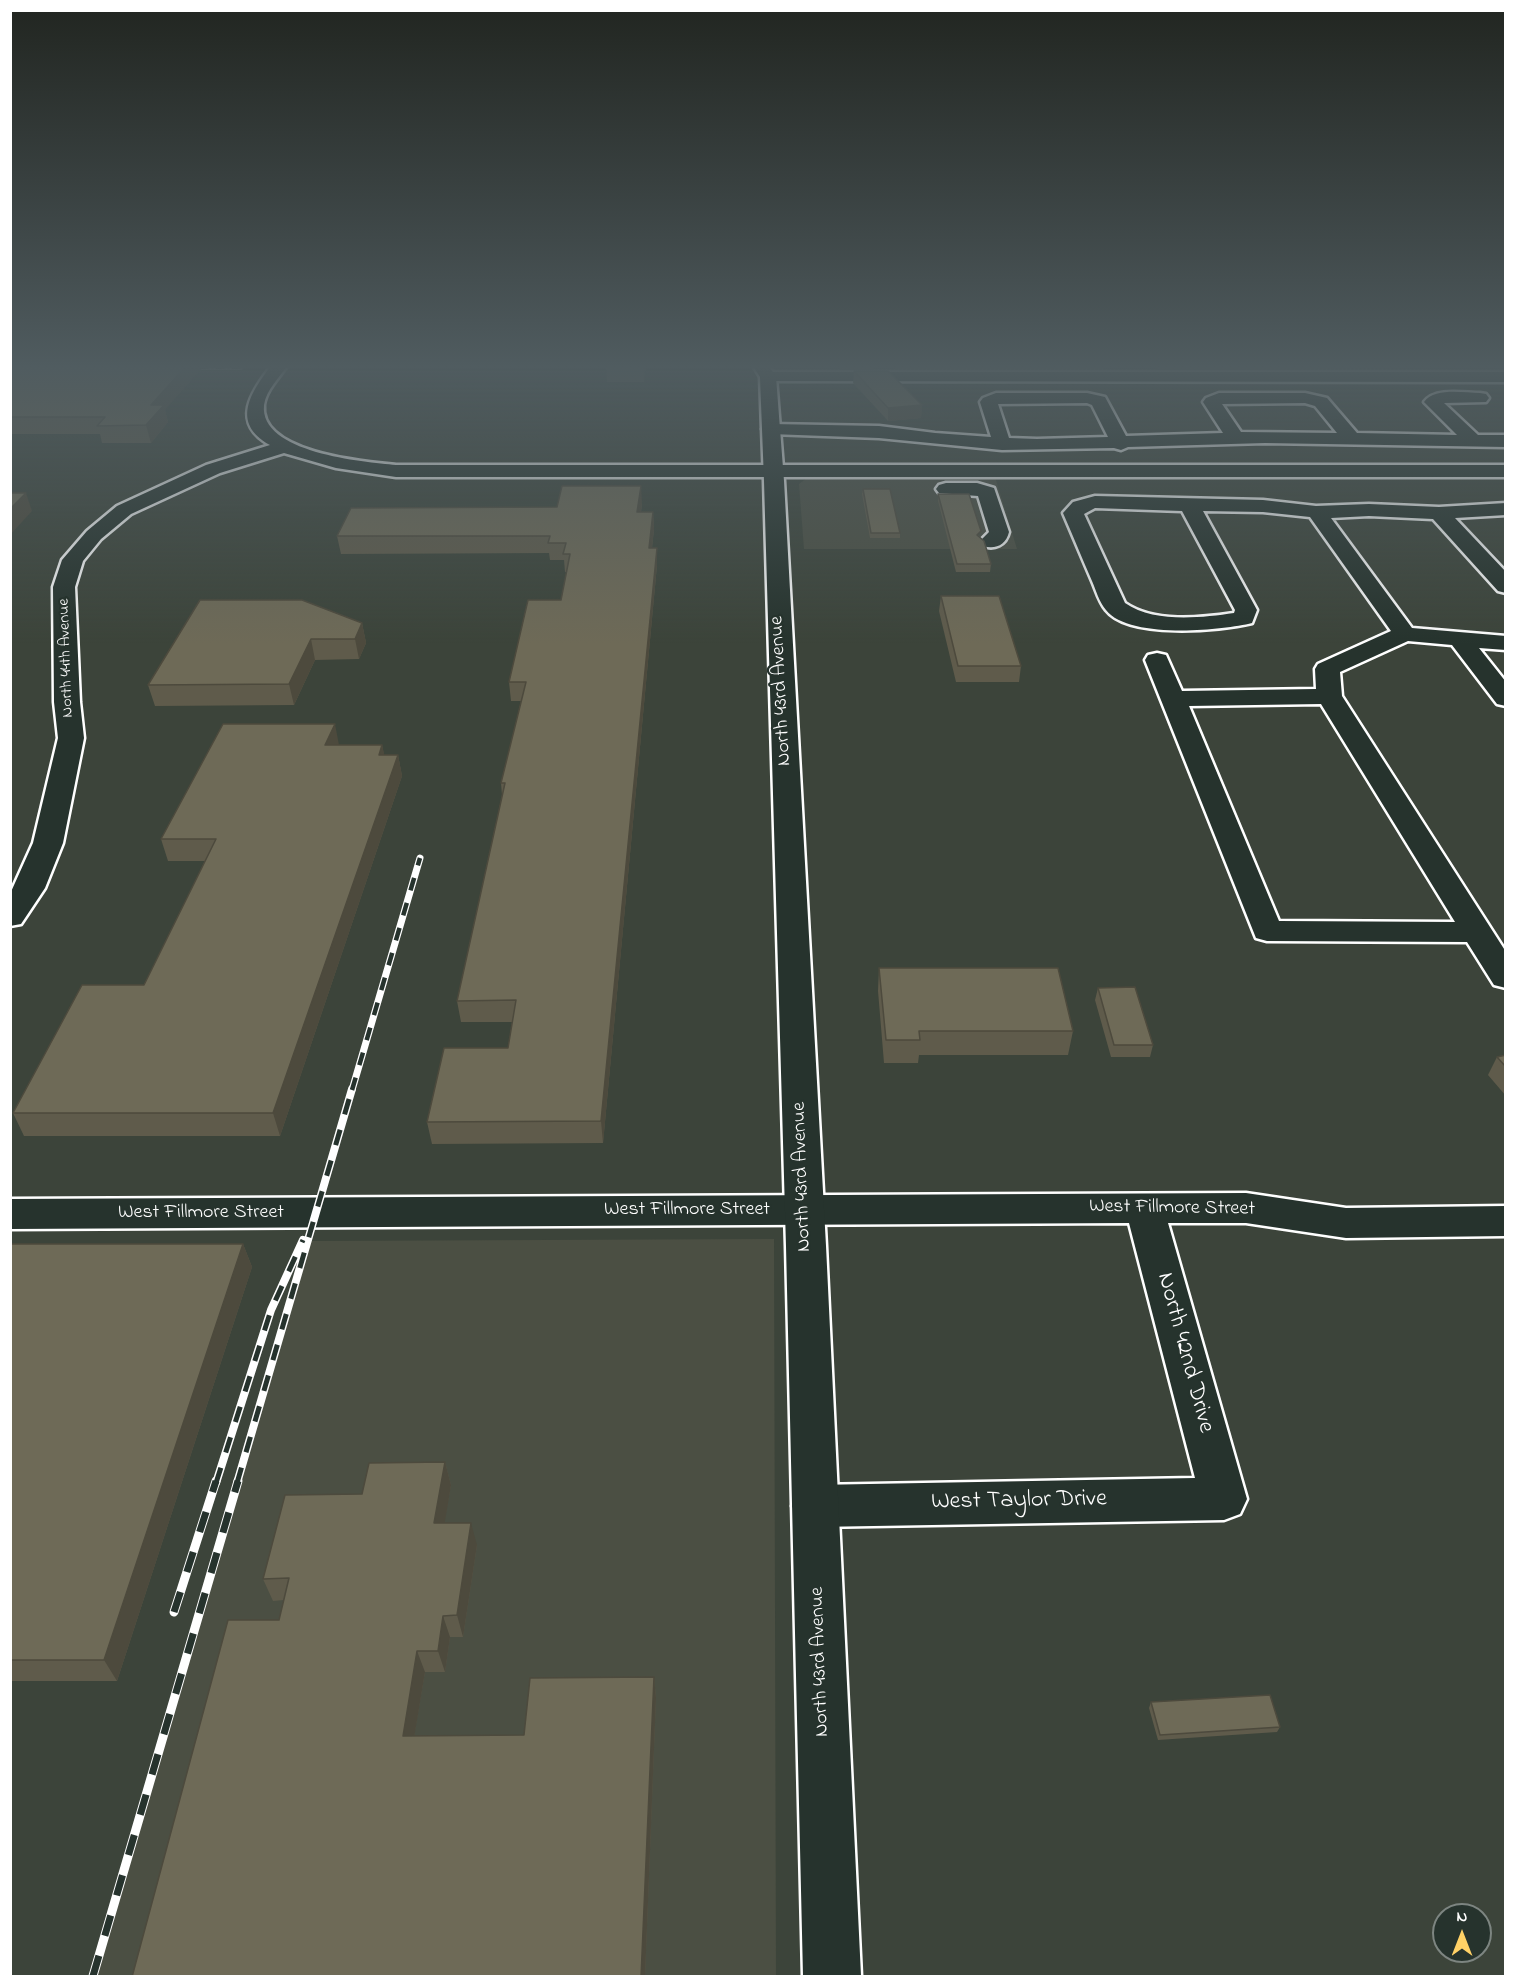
<!DOCTYPE html>
<style>
body{margin:0}
#map{position:relative;width:1516px;height:1987px;overflow:hidden;background:#3c443a;font-family:"Indie Flower",sans-serif}
canvas{display:block}
.frame{position:absolute;inset:0;border:12px solid #fff;pointer-events:none}
.north{position:absolute;left:1432px;top:1903px;width:60px;height:60px;box-sizing:border-box;background:#26332d;border:2px solid #7d8581;border-radius:50%;rotate:0deg;font-size:16px;font-weight:700;line-height:24px;text-align:center;color:#fff}
.north::after{content:'';display:block;margin:auto;width:21px;height:27px;background:#ffd166;clip-path:polygon(50% 0,100% 100%,50% 72%,0 100%)}
</style>
<div id="map">
<canvas width="1516" height="1987"></canvas>
<div class="frame"></div>
<div class="north">N</div>
</div>
<script>
const ctx = document.querySelector('canvas').getContext('2d');
ctx.lineJoin = 'round';
function paint(path, color) { ctx.fillStyle = color; ctx.fill(path, 'evenodd'); }
function stroke(path, color, width, dash) { ctx.strokeStyle = color; ctx.lineWidth = width; ctx.lineCap = dash ? 'butt' : 'round'; ctx.setLineDash(dash || []); ctx.stroke(path); }
function write(font, color, halo, rows, align = 'center') {
  ctx.font = font + ' "Indie Flower",sans-serif'; ctx.lineWidth = 4.5; ctx.setLineDash([]); ctx.textBaseline = 'middle'; ctx.strokeStyle = halo; ctx.fillStyle = color; for (const [text, x, y, turn = 0] of rows) {
    ctx.save(); ctx.translate(x, y); ctx.rotate((+turn || 0) * Math.PI / 180); ctx.textAlign = isNaN(turn) ? turn : align; if (halo) ctx.strokeText(text, 0, 0); ctx.fillText(text, 0, 0); ctx.restore();
  }
}
paint(new Path2D(`
 M814,477H995L1017,549H804L799,484L807,478Z
 M774,1239L776,1976H94L309,1241Z`), '#4b4f43');
const minor = new Path2D(`
 M271,366H287C279,378 266,390 264,405C259,453 364,462 396,465H1506V477H396L336,468L284,453L220,473L131,514L101,539L83,561L75,587L80,702L84,738L63,843L45,888L21,924L10,926V894L33,843L58,738L54,702L53,587L62,560L87,531L117,506L206,465L270,445C230,423 251,392 271,366Z
 M768,372H1506V382L762,381L760,377L762,373Z
 M996,393H1087L1105,397L1126,436L1223,433L1203,402L1206,398L1219,393H1305L1327,398L1357,433L1457,435L1424,402C1435,387 1464,393 1480,393L1486,394L1489,398L1486,402L1444,403L1478,435H1506V447L1265,443L1128,447L1121,450L1114,448L1002,450L879,438L771,434L765,433L762,429L765,425L771,424L879,426L935,433L991,437L980,402L983,398ZM1087,403L1092,405L1108,437L1037,439L1009,438L998,404ZM1305,403L1315,406L1337,433L1241,432L1222,404Z
 M946,483H977L994,488L1009,532C1006,545 995,550 983,546L979,542L989,532L978,496L939,493L936,489L939,485Z
 M1095,496L1263,500L1316,506L1369,504L1439,507L1506,503V515L1455,518L1506,572V593L1498,591L1433,519L1369,516L1331,518L1412,628L1506,636V650L1479,648L1506,682V706L1497,704L1452,645L1408,641L1340,672L1342,696L1506,952V988L1494,985L1467,942L1267,941L1256,938L1145,660L1148,655L1157,653L1166,655L1182,691L1316,689L1315,669L1318,664L1391,631L1310,517L1263,512L1203,511L1257,610L1252,623C1220,631 1128,639 1106,610C1099,602 1096,590 1092,581C1082,558 1073,536 1063,513L1073,502ZM1095,508L1182,511L1235,610L1234,613C1200,618 1154,623 1125,603L1084,514ZM1321,704L1455,922L1279,921L1189,706Z
 M1246,1193L1346,1208L1506,1206V1236L1346,1238L1246,1223H1168L1247,1499L1240,1514L1224,1520L815,1527L799,1521L792,1506L799,1491L815,1485L1195,1478L1129,1223L10,1229V1199Z`);
const major = new Path2D(`
 M753,366H769L776,377L784,481L826,1246L861,1976H803L786,1246L764,481L760,377Z`);
stroke(minor, '#fff', 5);
stroke(major, '#fff', 5);
paint(minor, '#26332d');
paint(major, '#26332d');
const railFar3 = new Path2D(`
 M184,368H241`);
const railFar2 = new Path2D(`
 M352,1090L420,858`);
const railFar1 = new Path2D(`
 M216,1483L271,1310L303,1240
 M237,1483L352,1089`);
const rail = new Path2D(`
 M174,1612L216,1481
 M93,1976L238,1481`);
stroke(railFar3, '#fff', 4);
stroke(railFar2, '#fff', 7);
stroke(railFar1, '#fff', 8);
stroke(rail, '#fff', 9);
stroke(railFar3, '#26332d', 2, [8]);
stroke(railFar2, '#26332d', 4.5, [13]);
stroke(railFar1, '#26332d', 5, [16]);
stroke(rail, '#26332d', 7, [21]);
paint(new Path2D(`
 M10,366L165,410L168,422L151,443H102L100,434H10Z
 M606,366H646L644,382H607Z
 M837,366H874V370H841Z
 M895,366H1481L1480,368L1157,370L1155,366H1104L1103,369H895Z
 M854,371L922,405L921,418L888,421L853,383Z
 M863,489L900,533V538H870L862,494Z
 M938,494L980,537L991,564L990,572H956L938,501Z
 M642,503L641,512H653L654,529L652,548H657V565L603,1143L432,1144L427,1122L508,1048L512,1022H461L457,1001L502,795L501,783L521,701H511L509,682L561,600L567,572H565L564,560H550L549,553L341,554L337,536L557,507Z
 M941,596L1021,666L1019,682H956L939,611Z
 M362,623L366,643L359,659L315,660L294,705L155,706L148,685Z
 M339,745H382L384,755H398L402,776L280,1136H24L13,1113L144,985L205,861H168L161,839Z
 M879,968L1073,1031L1068,1055H919L918,1063H884L878,991Z
 M1098,988L1153,1045L1150,1057H1111L1095,1000Z
 M1506,1055V1096L1488,1075L1497,1057Z
 M10,1244H243L252,1267L117,1681H10Z
 M445,1462L451,1485L444,1523L477,1545L463,1637H450L445,1672H425L414,1736L524,1735L654,1677L656,1698L645,1977H132L279,1620L284,1600L273,1601L263,1579L362,1494Z
 M1151,1702L1280,1727L1277,1732L1158,1740L1149,1708Z`), '#5f5b4b');
paint(new Path2D(`
 M186,366H204L165,410L168,422L151,443L146,425L151,405Z
 M643,366H646L644,382L643,367Z
 M922,405L921,418L888,421V408Z
 M641,486L642,503L638,529L637,512Z
 M26,493L32,511L10,535V509Z
 M653,512L654,529L650,565L649,548Z
 M657,548V565L603,1143L601,1121Z
 M362,623L366,643L359,659L355,639Z
 M311,639L315,660L294,705L289,684Z
 M335,724L339,745H325Z
 M382,745L387,766L379,755Z
 M398,755L402,776L280,1136L273,1113Z
 M243,1244L252,1267L117,1681L104,1660Z
 M445,1462L451,1485L441,1545L434,1523Z
 M471,1523L477,1545L463,1637L457,1615Z
 M443,1616L450,1637L445,1672L438,1651Z
 M417,1651L425,1672L411,1756L403,1736Z
 M654,1677L656,1698L645,1977H641Z`), '#4d4a3d');
const building = new Path2D(`
 M10,366H186L151,405H164L146,425L97,426L105,417H10Z
 M606,366H643V367H606Z
 M854,371H888L922,405L888,408Z
 M562,486H641L637,512H653L649,548H657L601,1121L427,1122L444,1048H508L516,1000L457,1001L505,783H501L526,682H509L528,600H561L570,554H563L566,543H548L550,536H337L351,508L557,507Z
 M863,489H890L900,533H871Z
 M10,493H26L10,509Z
 M938,494H969L981,531L977,535L984,541L991,564H957Z
 M941,596H999L1021,666H958Z
 M200,600H302L362,623L355,639H311L289,684L148,685Z
 M223,724H335L325,745H382L379,755H398L273,1113H13L82,985H144L216,839H161Z
 M879,968H1058L1073,1031H919L920,1040H886Z
 M1135,987L1153,1045H1114L1098,988Z
 M1506,1055V1067L1497,1057Z
 M10,1244H243L104,1660H10Z
 M445,1462L434,1523H471L457,1615L443,1616L438,1651H417L403,1736L524,1735L530,1678L654,1677L641,1977H132L228,1620H279L289,1578L263,1579L285,1495L362,1494L369,1463Z
 M1270,1695L1280,1727L1160,1735L1151,1702Z`);
paint(building, '#6e6a57');
stroke(building, '#4d4a3d', 1.5);
const sky = ctx.createLinearGradient(0, 0, 0, 644);
sky.addColorStop(0, '#212520');
sky.addColorStop(0.57, '#505c60');
sky.addColorStop(1, '#505c6000');
ctx.fillStyle = sky;
ctx.fillRect(0, 0, 1516, 644);
write('16px', '#fff', '#26332d', [
 ["North 44th Avenue",67,658,-92]
]);
write('20px', '#fff', '#26332d', [
 ["North 43rd Avenue",782,691,-93],
 ["North 43rd Avenue",803,1177,-92],
 ["West Fillmore Street",1172,1209,1],
 ["West Fillmore Street",687,1211],
 ["West Fillmore Street",201,1214],
 ["North 43rd Avenue",821,1662,-92]
]);
write('24px', '#fff', '#26332d', [
 ["North 42nd Drive",1184,1353,75],
 ["West Taylor Drive",1019,1502,-1]
]);
</script>
